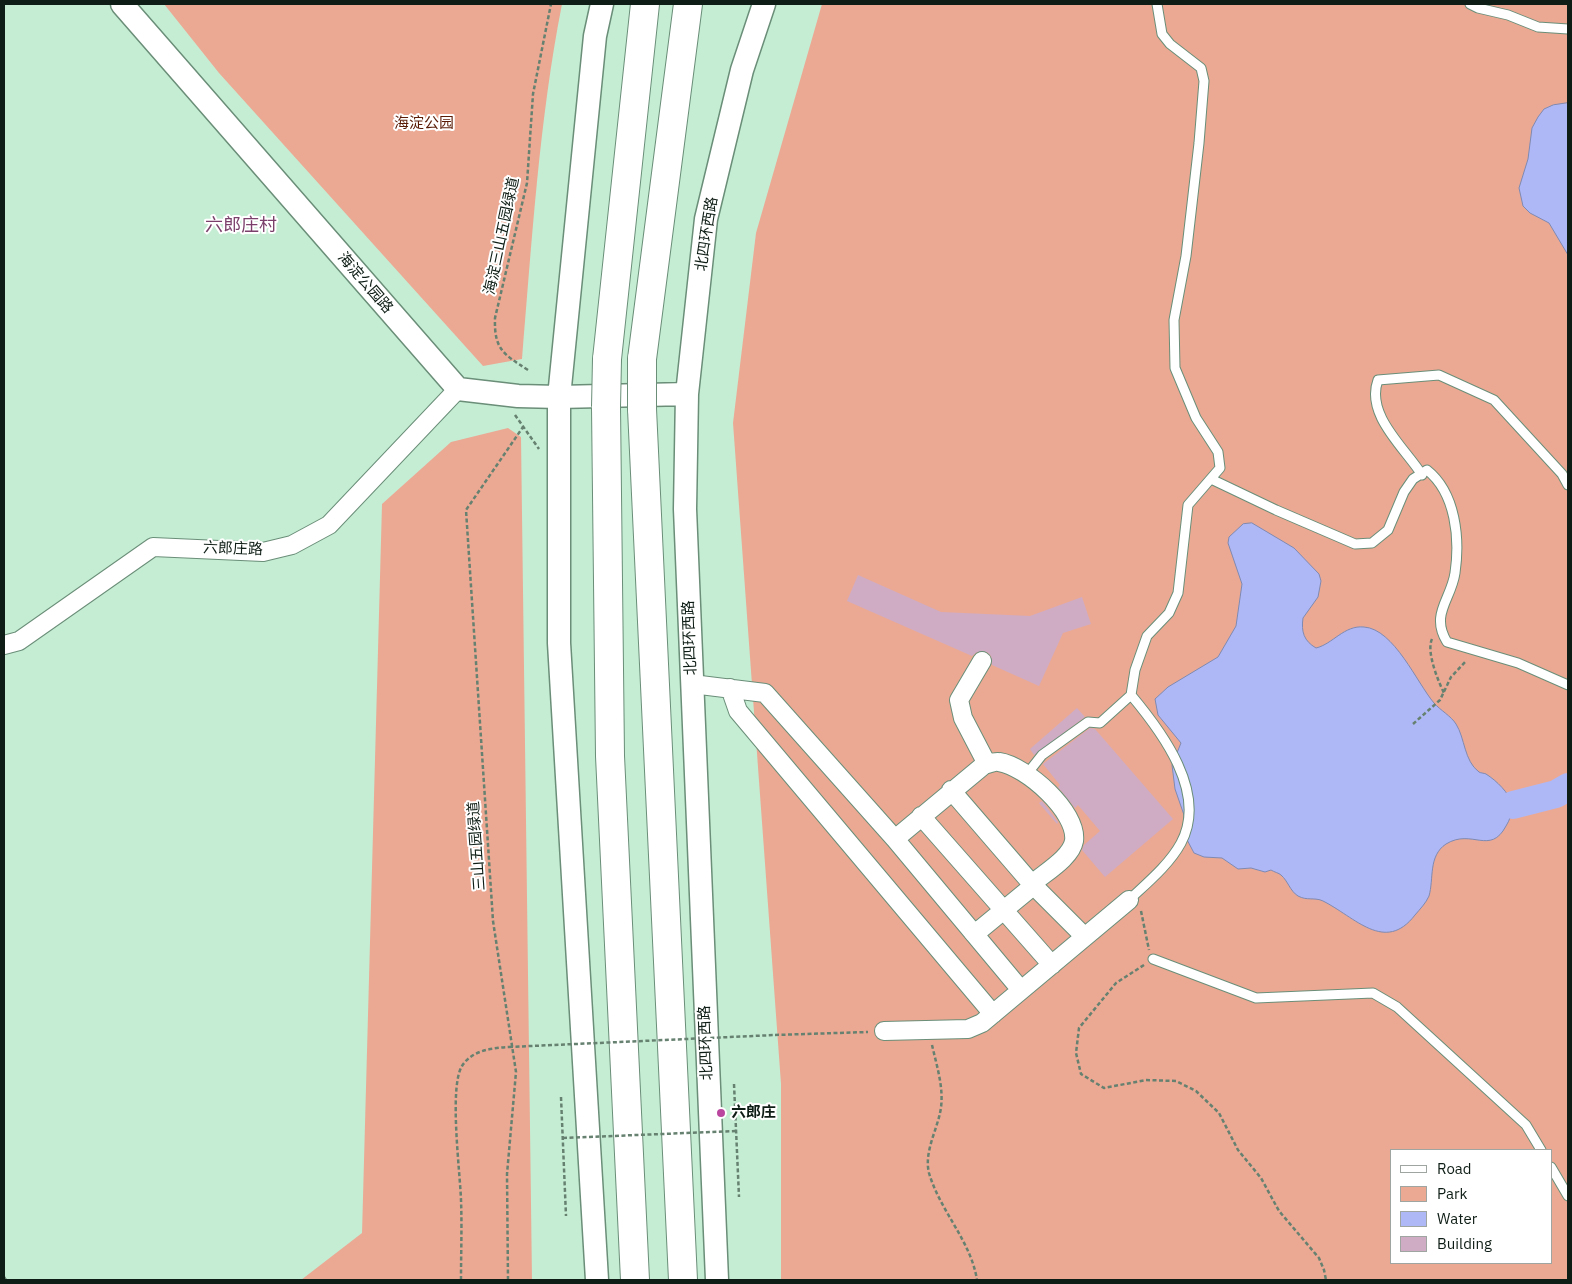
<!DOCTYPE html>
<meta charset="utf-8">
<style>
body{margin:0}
#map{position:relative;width:1572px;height:1284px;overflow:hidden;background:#c5edd4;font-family:"IBM Plex Sans",sans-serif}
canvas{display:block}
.frame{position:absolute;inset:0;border:5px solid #0e1d15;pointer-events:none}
.legend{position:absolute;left:1390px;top:1149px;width:162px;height:115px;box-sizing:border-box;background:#fff;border:1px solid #9fa5a1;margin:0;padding:6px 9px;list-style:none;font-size:15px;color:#0e1d15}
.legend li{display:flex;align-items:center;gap:10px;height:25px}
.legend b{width:25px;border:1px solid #9fa5a1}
</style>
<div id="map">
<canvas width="1572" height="1284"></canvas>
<div class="frame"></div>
<ul class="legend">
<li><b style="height:6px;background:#fff"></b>Road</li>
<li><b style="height:14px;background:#eba994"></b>Park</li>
<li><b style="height:14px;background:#afb8f6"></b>Water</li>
<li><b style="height:14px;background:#cfacc4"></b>Building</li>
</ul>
</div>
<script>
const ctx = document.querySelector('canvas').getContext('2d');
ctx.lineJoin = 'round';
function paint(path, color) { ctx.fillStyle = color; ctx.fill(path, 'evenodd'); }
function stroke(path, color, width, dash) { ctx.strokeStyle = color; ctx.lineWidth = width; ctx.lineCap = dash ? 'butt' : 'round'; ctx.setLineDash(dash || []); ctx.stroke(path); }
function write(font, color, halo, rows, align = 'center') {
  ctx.font = font + ' "IBM Plex Sans","Noto Sans SC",sans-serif'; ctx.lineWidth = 4; ctx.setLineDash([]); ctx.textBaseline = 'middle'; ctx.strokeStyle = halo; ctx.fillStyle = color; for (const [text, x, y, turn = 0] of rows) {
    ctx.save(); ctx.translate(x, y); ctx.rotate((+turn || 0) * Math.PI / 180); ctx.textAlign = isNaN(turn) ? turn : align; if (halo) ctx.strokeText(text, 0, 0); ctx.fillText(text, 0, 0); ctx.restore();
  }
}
paint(new Path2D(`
 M164,4H562C539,121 532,241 522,359L483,366L219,73Z
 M822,4H1568V1280H781V1084L733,423L756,233ZM1391,1150H1551V1263H1391Z
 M508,428L521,437L532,1280H301L362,1233L382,504L451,442Z`), '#eba994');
const water = new Path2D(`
 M1568,103V255L1549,223L1530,213L1523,206L1519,188L1528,159L1532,128L1538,117L1544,109L1553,105Z
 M1252,523L1294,548L1319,574L1321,581L1318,597L1303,618C1301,632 1304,641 1316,648C1333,644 1344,625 1364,627C1394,629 1417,683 1434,703C1440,710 1451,716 1456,724C1465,738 1464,761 1479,772C1480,773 1484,773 1486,774C1497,781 1509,793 1513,805C1512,812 1510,820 1506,826C1490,856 1472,828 1446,844C1428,856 1434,879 1429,896C1426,903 1420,909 1415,915C1385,954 1355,917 1323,901C1315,897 1307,901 1298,896C1290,891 1288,881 1281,875C1279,873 1274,872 1271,870L1265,872L1251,868L1238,869L1222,858L1204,857L1194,853L1183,832L1184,815L1175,789L1172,765L1181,743L1158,715L1155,699L1168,687L1218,657L1236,626L1242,584L1228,543L1229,537L1243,524Z`);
paint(water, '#afb8f6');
stroke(water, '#7f8ab2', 1);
stroke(new Path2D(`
 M1513,805L1556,794L1568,787`), '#afb8f6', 28);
paint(new Path2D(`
 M858,575L941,612L1030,616L1082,597L1091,624L1063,633L1039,686L992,665L991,656L987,652H977L972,656L847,601Z
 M1077,708L1085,717L1034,755L1030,749Z
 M1090,728L1095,729L1173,819L1105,877L1082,850L1084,845L1100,831L1078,805L1075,808L1058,787L1060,785L1043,764Z
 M1042,801L1058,822L1057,824L1039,803Z`), '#cfacc4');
const service = new Path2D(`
 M1470,4L1478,8L1508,15L1538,27L1568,29
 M1422,475C1405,448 1365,415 1378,380L1439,375L1494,400L1562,474L1568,485
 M1211,479L1276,510L1355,544L1372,543L1388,530L1404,492L1413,479L1427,470C1456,493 1460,539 1455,573C1451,600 1430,614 1447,642L1518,663L1568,685
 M1131,695L1135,670L1147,636L1169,613L1178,593L1188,505L1220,468L1218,452L1196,418L1175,368L1174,320L1186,256L1199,143L1204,81L1201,68L1170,44L1162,34L1157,4
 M1027,774L1042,755L1088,722L1100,723L1131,695C1162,732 1208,793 1181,843C1169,865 1147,883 1129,900
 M1153,959L1256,998L1373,993L1397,1007L1526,1125L1541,1150
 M1551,1167L1568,1196`);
const minor = new Path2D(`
 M4,645L19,641L153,547L263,552L292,545L329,525L458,389
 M982,661L959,700L963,718L987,764
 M692,684L765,693L895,839L1021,990
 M730,688L738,711L993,1014
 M951,790L1032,884L1027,891L982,928L973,933
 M921,816L1052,965
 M895,839L984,765C988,764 995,761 999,762C1026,766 1078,812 1074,841C1071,858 1044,873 1032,884L1085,937
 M884,1031L968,1029L982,1023L1129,900`);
const tertiary = new Path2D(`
 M122,4L458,389L518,396L559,397L687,394
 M597,1280L559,643V397L595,36L602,4
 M717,1280L685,509L687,394L706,219L742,70L764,4`);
const trunk = new Path2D(`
 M607,359L645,4
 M642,359L688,4
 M606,407L610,756L635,1280
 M642,409L683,1280`);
stroke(service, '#6a8e78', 11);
stroke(minor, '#6a8e78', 20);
stroke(tertiary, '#6a8e78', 25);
stroke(trunk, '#6a8e78', 30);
stroke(new Path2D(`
 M528,370C503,354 494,349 495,318L527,183L533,94L551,4
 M515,415L539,449
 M1432,639C1426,651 1438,681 1444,693
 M1413,724L1440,700L1451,677L1466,661
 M1141,911L1149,950
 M1144,965L1116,983L1079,1028L1076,1053L1081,1074L1104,1088L1146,1080L1176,1081L1196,1091L1219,1113L1238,1150L1261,1178L1279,1211L1319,1258L1324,1270L1326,1280
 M775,1035L868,1032
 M932,1045C937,1067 945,1091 940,1113C936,1132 924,1153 929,1173C940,1211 971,1241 977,1280
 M734,1084L739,1197
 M561,1097L566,1216
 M4,1277L6,1280
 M461,1280C461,1253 462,1226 461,1200C460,1171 449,1087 462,1066C472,1050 492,1048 509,1047
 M508,1280L507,1174L516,1072L493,921L466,510L523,427`), '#668170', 2.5, [4, 2.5]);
stroke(service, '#fff', 9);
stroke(minor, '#fff', 18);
stroke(tertiary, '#fff', 22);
stroke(trunk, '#fff', 28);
const trunkBridge = new Path2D(`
 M642,359V409
 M606,407L607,359`);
stroke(trunkBridge, '#6a8e78', 30, []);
stroke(new Path2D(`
 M509,1047L775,1035
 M563,1138L736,1131`), '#668170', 2.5, [4, 2.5]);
stroke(trunkBridge, '#fff', 28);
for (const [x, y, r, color] of [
 [721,1113,5,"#ba469f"]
]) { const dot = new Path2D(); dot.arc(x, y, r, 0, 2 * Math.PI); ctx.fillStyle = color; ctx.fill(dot); stroke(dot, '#fff', 2); }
write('15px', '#5a1c07', '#fff', [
 ["海淀公园",424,124]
]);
write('15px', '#0e1d15', '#fff', [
 ["北四环西路",707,234,-81],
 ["海淀三山五园绿道",502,236,-78],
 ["海淀公园路",365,283,49],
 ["六郎庄路",233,549,2],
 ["北四环西路",690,638,-92],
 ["三山五园绿道",477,846,-94],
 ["北四环西路",706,1043,-92]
]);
write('bold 15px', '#0e1d15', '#fff', [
 ["六郎庄",731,1113]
], 'left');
write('18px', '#7a3f6a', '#fff', [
 ["六郎庄村",241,226]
]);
</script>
